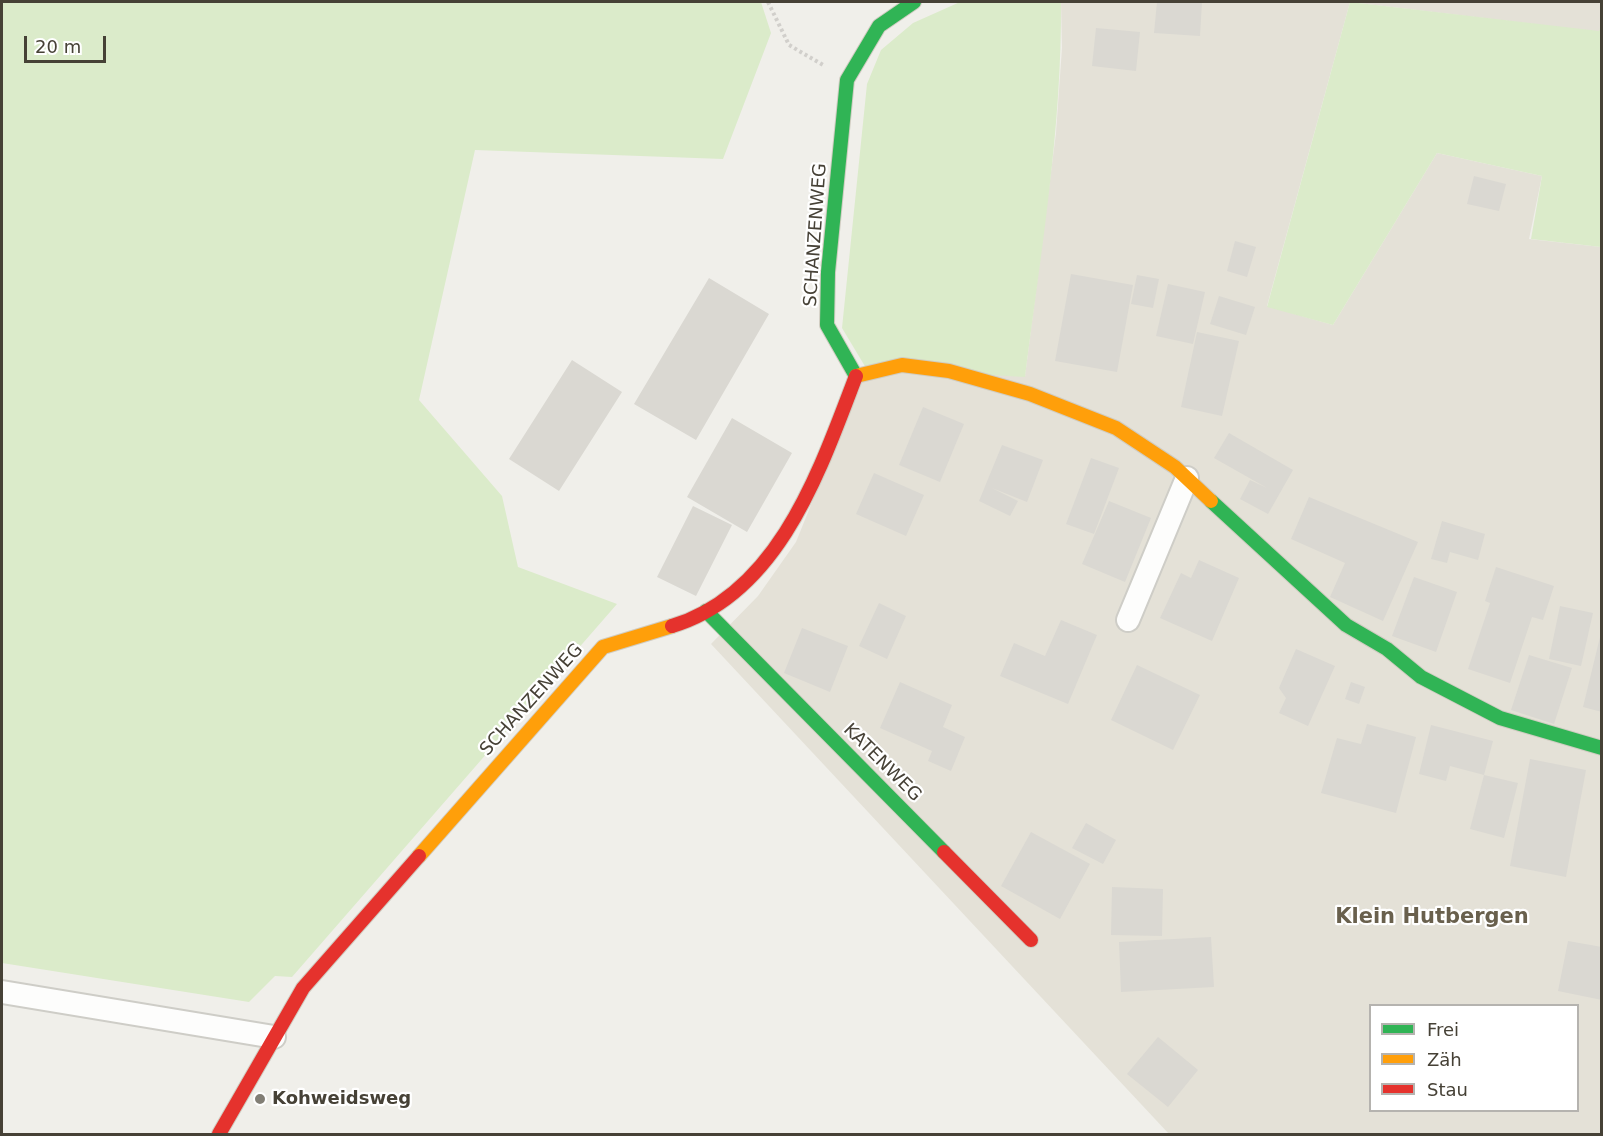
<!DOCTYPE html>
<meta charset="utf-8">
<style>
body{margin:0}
#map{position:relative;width:1603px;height:1136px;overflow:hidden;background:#f0efea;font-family:"DejaVu Sans",sans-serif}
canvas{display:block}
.frame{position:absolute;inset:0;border:3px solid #464136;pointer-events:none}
.legend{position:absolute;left:1369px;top:1004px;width:210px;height:108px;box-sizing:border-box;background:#fff;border:2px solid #b5b3af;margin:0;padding:8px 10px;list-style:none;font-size:18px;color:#464136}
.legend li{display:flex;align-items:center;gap:12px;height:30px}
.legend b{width:30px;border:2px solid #b5b3af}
.scale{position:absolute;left:24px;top:36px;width:82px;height:27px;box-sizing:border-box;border:3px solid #464136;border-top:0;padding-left:8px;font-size:18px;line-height:21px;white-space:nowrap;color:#464136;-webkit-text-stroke:4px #fff;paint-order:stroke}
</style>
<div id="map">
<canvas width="1603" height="1136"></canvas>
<div class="frame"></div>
<ul class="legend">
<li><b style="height:8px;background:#30b455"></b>Frei</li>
<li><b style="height:8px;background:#ff9f0a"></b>Zäh</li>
<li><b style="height:8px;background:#e5322d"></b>Stau</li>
</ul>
<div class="scale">20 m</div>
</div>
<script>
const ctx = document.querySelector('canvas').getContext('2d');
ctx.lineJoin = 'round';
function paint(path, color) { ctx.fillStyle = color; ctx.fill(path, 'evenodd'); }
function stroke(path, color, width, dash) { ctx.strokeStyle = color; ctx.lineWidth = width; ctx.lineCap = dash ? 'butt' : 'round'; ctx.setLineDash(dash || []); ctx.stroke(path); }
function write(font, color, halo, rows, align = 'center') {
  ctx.font = font + ' "DejaVu Sans",sans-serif'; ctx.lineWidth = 4.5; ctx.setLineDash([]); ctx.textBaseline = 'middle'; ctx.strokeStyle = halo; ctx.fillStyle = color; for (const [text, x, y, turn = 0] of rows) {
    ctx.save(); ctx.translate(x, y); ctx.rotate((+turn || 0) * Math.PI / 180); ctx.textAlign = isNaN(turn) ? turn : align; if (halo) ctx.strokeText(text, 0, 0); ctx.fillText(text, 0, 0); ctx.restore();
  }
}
paint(new Path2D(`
 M1061,2H1601L1600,32L1350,2L1267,306L1333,325L1437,153L1542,176L1529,239L1601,247V1134H1169L711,644L758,596L796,542L866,368L1025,376L1056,133L1062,48ZM1370,1006H1578V1110H1370Z`), '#e4e1d7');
paint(new Path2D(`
 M2,2H761L771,33L723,159L475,150L419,400L502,496L518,567L617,604L292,977L275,976L249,1002L2,963Z
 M960,2H1061C1062,127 1041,252 1025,377L866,368L842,328L867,84L881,50L913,23Z
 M1350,2L1599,31L1601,26V247L1531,239L1542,176L1437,153L1333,325L1267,307Z`), '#dbebca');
paint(new Path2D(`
 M1157,2H1202L1200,36L1154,33Z
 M1096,28L1140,32L1136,71L1092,66Z
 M1474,176L1506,184L1499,211L1467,204Z
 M1235,241L1256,247L1247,277L1227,271Z
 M1071,274L1133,285L1117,372L1055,361Z
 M1137,275L1159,279L1153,308L1131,304Z
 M709,278L769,314L696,440L634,404Z
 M1168,284L1205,292L1193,344L1156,336Z
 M1219,296L1255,307L1246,335L1210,324Z
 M1197,332L1239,341L1222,416L1181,407Z
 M572,360L622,392L559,491L509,459Z
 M923,407L964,424L940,482L899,465Z
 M732,418L792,453L747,532L687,497Z
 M1229,433L1293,470L1268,514L1240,499L1250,480L1267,488L1214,458Z
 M1002,445L1043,460L1027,502L992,488L1018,501L1010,516L979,501Z
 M1091,458L1119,468L1094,534L1066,524Z
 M874,473L924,495L906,536L856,514Z
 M1309,497L1418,542L1383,621L1330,597L1345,563L1291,539Z
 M1109,501L1151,518L1125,582L1082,564Z
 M693,506L732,525L696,596L657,577Z
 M1442,521L1485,534L1478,560L1450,552L1447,563L1431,559Z
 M1199,560L1239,578L1212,641L1160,618L1181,573L1191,578Z
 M1496,567L1554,586L1543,620L1532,617L1510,683L1468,669L1490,603L1485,601Z
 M1414,577L1457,592L1436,652L1392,636Z
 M879,603L906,616L887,659L859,646Z
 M1560,606L1593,613L1581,666L1549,659Z
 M1061,620L1097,635L1068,704L1000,676L1014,643L1045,656Z
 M802,628L848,646L830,692L784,673Z
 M1601,633H1602V712L1583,707Z
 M1296,649L1335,666L1308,726L1279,713L1286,698L1279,688Z
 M1529,655L1572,668L1554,724L1511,710Z
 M1137,665L1200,695L1173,750L1111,720Z
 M900,682L952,705L943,727L965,737L951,771L928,761L932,751L880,728Z
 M1351,682L1365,687L1359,704L1345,699Z
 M1367,724L1416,737L1396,813L1321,793L1337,738L1361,744Z
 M1431,725L1493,741L1484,775L1450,766L1446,781L1419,774Z
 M1530,759L1586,770L1566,877L1510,866Z
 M1484,775L1518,783L1504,838L1470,829Z
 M1086,823L1116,840L1103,864L1072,848Z
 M1031,832L1090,864L1060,919L1001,886Z
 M1112,887L1163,889L1162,936L1111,935Z
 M1211,937L1214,987L1121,992L1119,942Z
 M1568,941L1602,947V1000L1558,991Z
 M1158,1037L1198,1070L1168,1107L1127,1074Z`), '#dad8d2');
const street = new Path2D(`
 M1128,620L1187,478
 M2,992L274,1037`);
const fast = new Path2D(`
 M856,376L827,325L828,272L847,80L879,26L914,2
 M1211,501L1346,625L1387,649L1421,677L1500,718L1602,748
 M706,611L944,852`);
const slow = new Path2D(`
 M856,376L902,365L949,371L1030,394L1116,428L1175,467L1211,501
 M419,856L603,647L672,626`);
const jam = new Path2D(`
 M672,626C779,594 820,470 856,376
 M944,852L1031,940
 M219,1134L303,988L419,856`);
stroke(street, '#cecdc7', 26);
stroke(fast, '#d0ccc1', 16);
stroke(slow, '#d0ccc1', 16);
stroke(jam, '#d0ccc1', 16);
stroke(new Path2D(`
 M768,2L789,45L823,65`), '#d1cfcb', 4, [3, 3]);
stroke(street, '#fdfdfc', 22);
stroke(fast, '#30b455', 14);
stroke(slow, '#ff9f0a', 14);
stroke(jam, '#e5322d', 14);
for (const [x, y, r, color] of [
 [260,1099,6,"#827e75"]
]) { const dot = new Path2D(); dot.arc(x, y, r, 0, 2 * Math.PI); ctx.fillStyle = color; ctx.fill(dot); stroke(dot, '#fff', 2); }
write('18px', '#464136', '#fff', [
 ["SCHANZENWEG",816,235,-86],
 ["SCHANZENWEG",532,700,-48],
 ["KATENWEG",882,763,45]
]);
write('bold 18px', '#464136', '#fff', [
 ["Kohweidsweg",272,1099]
], 'left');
write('bold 21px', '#69604d', '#fff', [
 ["Klein Hutbergen",1432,918]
]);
</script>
